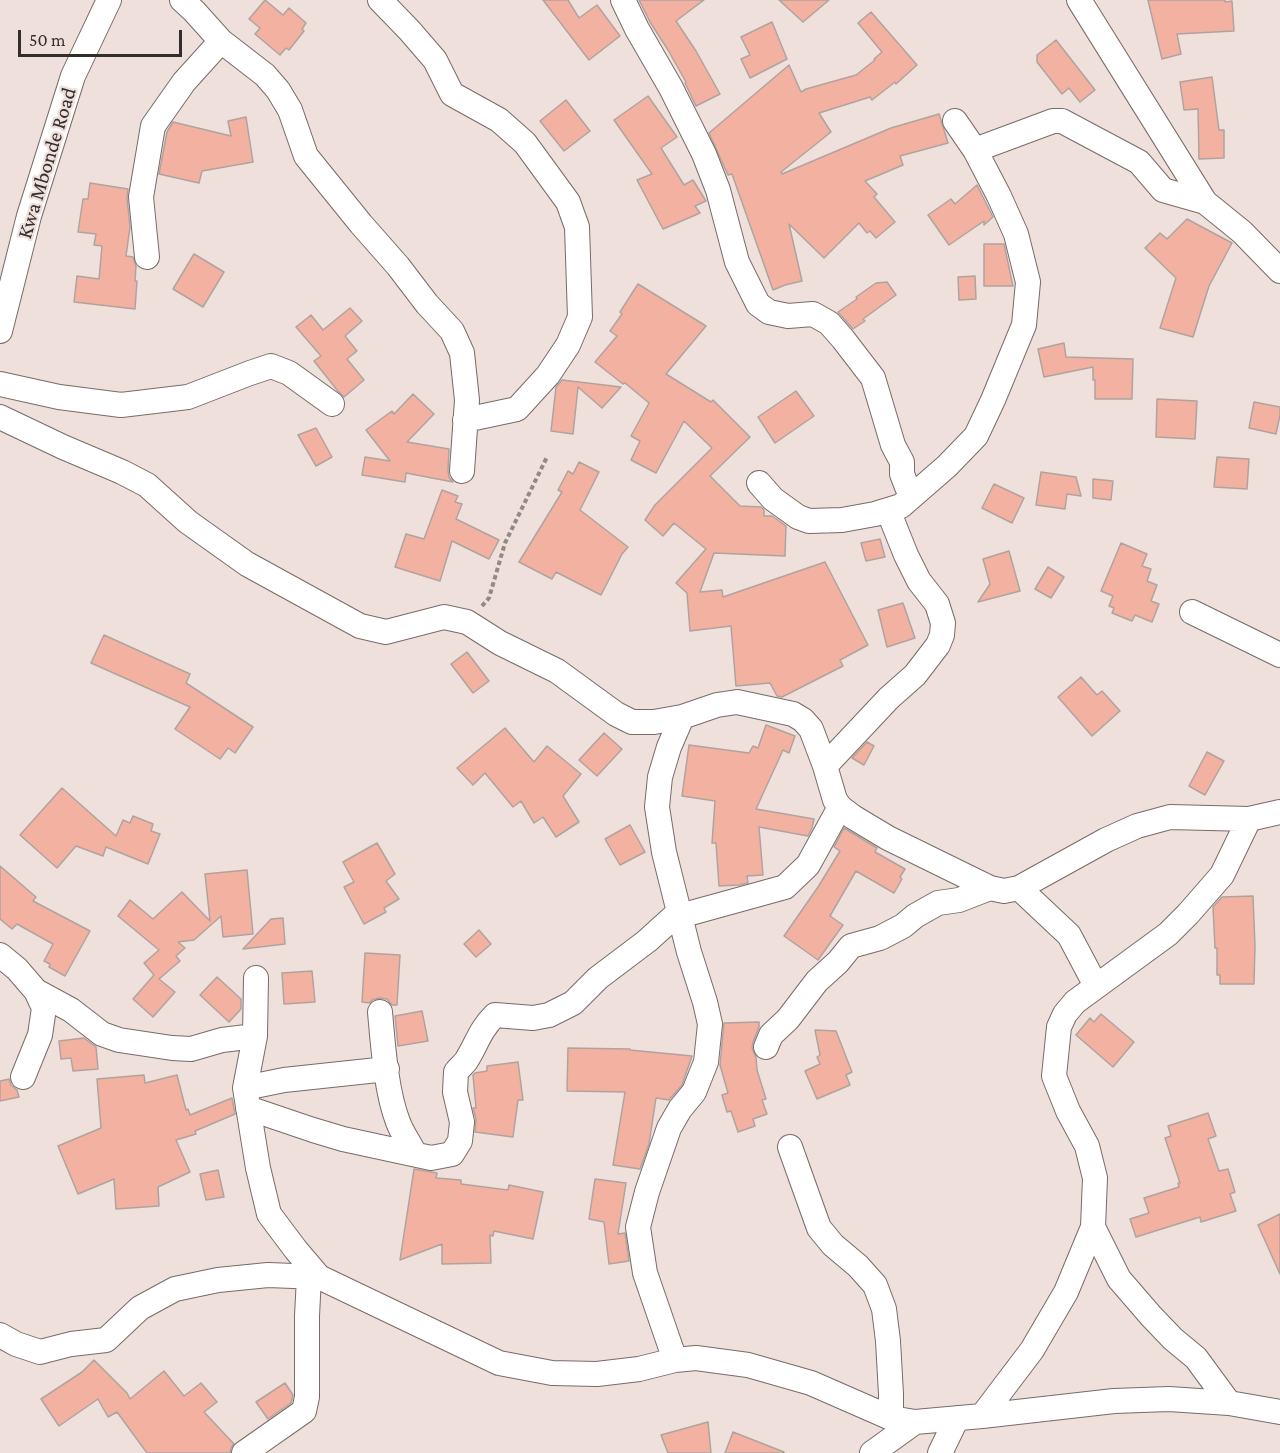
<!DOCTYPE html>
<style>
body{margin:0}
#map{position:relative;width:1280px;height:1453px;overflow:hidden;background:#efe0dc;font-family:"Crimson Pro",serif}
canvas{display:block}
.scale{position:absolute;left:18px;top:30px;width:164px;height:27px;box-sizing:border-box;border:3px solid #332d2c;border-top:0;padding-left:8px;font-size:18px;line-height:21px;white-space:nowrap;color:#332d2c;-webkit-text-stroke:4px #efe0dc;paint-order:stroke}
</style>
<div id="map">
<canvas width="1280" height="1453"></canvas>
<div class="scale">50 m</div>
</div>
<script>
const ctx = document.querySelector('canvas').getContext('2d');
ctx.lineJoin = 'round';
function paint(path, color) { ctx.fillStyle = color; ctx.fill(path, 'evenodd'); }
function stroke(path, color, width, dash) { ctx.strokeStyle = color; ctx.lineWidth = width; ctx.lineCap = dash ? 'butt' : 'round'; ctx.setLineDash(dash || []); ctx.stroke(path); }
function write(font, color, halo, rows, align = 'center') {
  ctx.font = font + ' "Crimson Pro",serif'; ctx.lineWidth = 4.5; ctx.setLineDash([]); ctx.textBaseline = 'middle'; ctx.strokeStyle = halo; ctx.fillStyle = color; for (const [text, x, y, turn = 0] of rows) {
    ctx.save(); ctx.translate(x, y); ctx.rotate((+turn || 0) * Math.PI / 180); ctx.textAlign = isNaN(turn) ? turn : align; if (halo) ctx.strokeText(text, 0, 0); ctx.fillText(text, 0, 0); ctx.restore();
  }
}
const building = new Path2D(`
 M265,0L283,15L289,8L306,23L302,29L304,31L289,50L286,48L280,55L255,34L260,28L249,19Z
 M543,0H568L579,18L597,5L620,36L589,60Z
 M639,0H704L676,21L696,51L720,94L696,106L685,83L686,82L668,50L650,22Z
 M779,0H829L803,22Z
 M1148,0H1225V2L1232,1L1234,31L1177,34L1181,54L1162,59Z
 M871,12L917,65L896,84L895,82L872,100L870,97L819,113L831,132L781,172L782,174L891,128L939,114L948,143L900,156L903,165L865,181L877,194L874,197L895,222L876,238L870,231L867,233L859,223L824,258L789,224L802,281L785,285L773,290L732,174L728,175L709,133L789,65L801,92L806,89L856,75L875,60L874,59L882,52L858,23Z
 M772,22L787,59L750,78L741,59L750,55L741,37Z
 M1056,40L1095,90L1080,102L1069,88L1062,94L1037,62V55Z
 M1212,77L1219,130H1224V158L1199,159L1198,109L1184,110L1180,82Z
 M648,96L677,137L661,148L684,185L693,180L706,201L695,206L700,213L663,229L637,180L652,174L614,120Z
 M566,100L590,131L564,151L540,121Z
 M246,117L253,162L202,171L199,183L159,174L167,132L173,122L231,136L228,121Z
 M90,183L128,189L127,198L130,227L126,256L133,257L136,266L135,281H137L135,309L74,302L77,276L99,279L102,246L94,245L96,234L78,232L83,199H88Z
 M977,185L993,217L984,225V221L949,245L928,215L951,199L955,204Z
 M1187,219L1232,243L1209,286L1193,337L1160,328L1176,278L1145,248L1160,233L1167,239Z
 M984,244H1004L1013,286H984Z
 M194,254L224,272L203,307L173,289Z
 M975,276L976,299L959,300L958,277Z
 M887,282L896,295L863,319L865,321L853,329L838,312L857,299L856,297L876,283Z
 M638,284L706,326L666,374L711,402L713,400L750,437L710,476L740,506L761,507L764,510V516H772L786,526L785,556L714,553L700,592L722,590L723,597L825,562L868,645L840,660L843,666L782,697L777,696L770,683L736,686L731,626L690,631L687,593L676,583L706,549L674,523L663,536L645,520L655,505L712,448L684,421L656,473L631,460L640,441L631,436L649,403L625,383L623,384L595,362L617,336L610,331L622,314L620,312Z
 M350,308L362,321L345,336L357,351L347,359L364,380L344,397L337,390L314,361L321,356L296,327L311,315L323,330Z
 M1064,343L1066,357L1133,359L1132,399H1095V380H1093V367L1044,377L1038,349Z
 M562,380L579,382L621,387L602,408L578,387L573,434L551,431L556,387Z
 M796,391L814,416L775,443L758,417Z
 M413,394L434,414L407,442L449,449L448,471L449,477L453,482L406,473L405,482L362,475L365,457L390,461L366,430L392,411L394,414Z
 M1157,399L1197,401L1195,439L1156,437Z
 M1254,402L1280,407V415L1276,434L1249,428Z
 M316,428L332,457L316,466L298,435Z
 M1217,457L1249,459L1247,489L1214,487Z
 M579,462L599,472L580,510L628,547L622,554L601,595L556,572L552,579L519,562L562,492L558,490L568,471L573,474Z
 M1041,472L1076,477L1081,496L1067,494L1065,509L1036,505Z
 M1093,479L1113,481L1111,500L1093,498Z
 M994,484L1024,498L1012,523L982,508Z
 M442,490L458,496L455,502L462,504L456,519L499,540L489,559L452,541L440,581L395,567L406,534L424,539Z
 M880,539L885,557L866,561L861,543Z
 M1121,543L1147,554L1142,566L1151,569L1147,581L1157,585L1151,601L1159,604L1152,622L1135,615L1132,621L1112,613L1114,608L1109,606L1113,596L1101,591Z
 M1009,551L1020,591L978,602L990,584L983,559Z
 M1048,567L1064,577L1051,598L1035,589Z
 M903,603L915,638L887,647L878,610Z
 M104,635L190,674L186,683L253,727L235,753L228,748L220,759L175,729L190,707L91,663Z
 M467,652L489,681L473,693L451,664Z
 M1081,677L1097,695L1102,691L1120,711L1092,736L1058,697Z
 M766,725L795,736L789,753L783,750L756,809L814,819L812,828L808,836L759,827L763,875L747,876L748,883L739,885L719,886L716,843H712L715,801L682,796L689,745L749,753L753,746L758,748Z
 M505,728L534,762L547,746L581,774L563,796L579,822L556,837L543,817L534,823L521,801L513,807L485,773L473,785L457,768Z
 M604,733L622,749L597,776L579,760Z
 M867,742L874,746L864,765L852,758Z
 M1207,752L1224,761L1205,795L1189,786Z
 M62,788L116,836L123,820L130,823L133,816L153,824L151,831L160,834L148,864L106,847L103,856L76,846L57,868L20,835Z
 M630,825L645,852L620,865L605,839Z
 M844,828L877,848L875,852L905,869L900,877L902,879L894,893L856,871L830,916L843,925L818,960L784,936L818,887L840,851L834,847Z
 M377,843L395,874L386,881L399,899L384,908L386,912L364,924L344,887L354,882L343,862Z
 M0,866L36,897L33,901L90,931L65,976L49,967L50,964L44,961L53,944L17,924L12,929L0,919Z
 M247,870L253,934L223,937L221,916L194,940L178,942L185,948L176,956L180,961L159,979L175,992L153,1017L133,999L154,975L144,963L159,950L118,916L130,900L153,919L182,892L210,921L205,874Z
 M1253,896L1255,946L1254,984H1220V975H1217V948H1215L1213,907L1222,897Z
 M283,918L285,944L243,949L271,919Z
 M479,930L491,944L476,957L464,944Z
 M365,953L400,955L397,1005H392L387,999L379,998L372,1000L370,1003L362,1002Z
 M312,971L315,1002L284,1004L282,973Z
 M217,977L241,999V1009L229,1022L200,995Z
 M422,1011L428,1041L398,1046L395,1016Z
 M1101,1014L1134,1042L1113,1067L1076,1035L1090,1018L1094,1022Z
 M759,1022V1027L753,1042L752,1048L756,1057L757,1070L766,1099L762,1100L767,1114L753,1119L755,1126L738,1132L731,1111L727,1112L722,1095L728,1093L720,1065L724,1023Z
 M815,1030L836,1031L852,1072L846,1075L850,1085L817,1099L805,1071L820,1064L817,1057L820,1055Z
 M84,1038L96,1047L98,1069L73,1071L71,1058L61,1059L59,1041Z
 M568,1048L630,1049V1050L692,1056L682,1085L669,1100L656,1098L649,1144L640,1169L613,1165L625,1092L567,1091Z
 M518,1062L523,1100H518L513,1137L475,1132L476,1119L473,1108H476L473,1075L475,1073L487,1071V1066Z
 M144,1075L145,1083L177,1075L186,1110L188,1109L190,1115L232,1098L235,1114L195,1131L196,1134L176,1140L190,1172L158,1187L159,1206L116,1209L114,1179L78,1194L58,1146L101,1128L97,1079Z
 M9,1079L11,1085L17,1090L19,1097L0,1101V1081Z
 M1208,1113L1216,1136L1208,1139L1219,1171L1228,1169L1235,1192L1230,1194L1236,1211L1201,1222L1200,1217L1136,1237L1130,1219L1149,1213L1144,1198L1179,1187L1178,1183H1180L1165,1138L1171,1136L1168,1126Z
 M414,1169L437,1173L436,1178L461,1180V1184L508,1190L509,1185L543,1192L533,1239L494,1231L493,1236L490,1235L491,1263L442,1264V1244L400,1260Z
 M218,1170L224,1197L206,1200L200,1174Z
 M595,1179L626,1183L618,1234L625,1233L629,1261L609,1264L604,1222L589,1219Z
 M1280,1214V1274L1258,1225Z
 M94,1360L127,1393L130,1399L164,1371L184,1396L201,1383L217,1402L204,1412L234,1444L231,1448L230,1453H147L117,1412L108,1417L98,1399L59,1426L41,1399L82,1372Z
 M285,1383L293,1395L291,1403L268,1419L256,1402Z
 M708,1422L711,1453H668L661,1435Z
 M733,1432L784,1452V1453H725Z`);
paint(building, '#f3b1a1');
stroke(building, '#b0a39f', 1.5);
const minor = new Path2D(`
 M182,0L194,11L221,41L265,75L278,90L290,110L306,156L361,224L398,266L427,304L452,331L462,353L467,400L462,471
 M380,0L410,31L435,60L452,94L499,120L525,143L568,202L577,227L580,317L568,345L548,375L517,409L465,420
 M623,0L637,29L671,88L704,154L718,190L737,262L758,304L769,312L788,316L813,314L829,323L843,339L873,378L893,445L902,462V474L907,487L913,495
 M1079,0L1205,202L1242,232L1280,271
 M975,150L1053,121H1062L1139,162L1163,190L1205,202
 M147,257L141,197L153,126L184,82L221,41
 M0,331L29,216L73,76L109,0
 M0,384L59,397L121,405L188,397L250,373L271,366L289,373L332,404
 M0,417L63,447L122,472L147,485L188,522L247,564L360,626L386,632L444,617L467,622L500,643L557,671L616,714L632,722H654L682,717L717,705L737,702L793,714L803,720L811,729L825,766L835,800L840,807L853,817L888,838L990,888L1004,891L1019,888L1106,840L1137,826L1170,817L1249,819L1280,812
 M759,483L773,499L798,517L809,521L842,520L875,514L901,506L947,466L976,436L993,400L1024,325L1028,282L1016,234L999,196L975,150L955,121
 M1192,612L1280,655
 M825,766L889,698L915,675L938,645L942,635L943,623L937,604L919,581L906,555L888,510
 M1019,888L1069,935L1096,986
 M680,916L785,887L808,865L840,807
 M0,955L17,969L36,991L44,1008L40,1035L23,1077
 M256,978L255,1036L245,1088L258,1168L269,1214L296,1250L319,1277L499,1363L552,1373L597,1374L639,1369L675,1360L696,1358L748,1365L811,1383L891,1418L915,1422L982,1416L1114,1401L1169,1399L1229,1403L1280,1412
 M36,991L71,1010L102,1034L119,1040L172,1048L191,1049L222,1040L255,1036
 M380,1012C383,1045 386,1091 398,1122C402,1133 410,1144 415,1154
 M766,1047L771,1035L788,1019L817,981L838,962L851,946L880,938L903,926L915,916L938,903L959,900L990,888
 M245,1088L284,1080L387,1069
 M248,1108L313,1130L343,1139L431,1158L452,1154L460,1141L462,1122L455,1092L456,1072C459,1068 463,1065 466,1061C477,1044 479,1031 495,1015L533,1018L549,1015L573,1003L598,978L647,941L679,912
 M790,1147L819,1228L833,1245L858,1266L875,1285L884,1309L888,1341L891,1394V1418
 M1093,1227L1119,1279L1151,1316L1173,1339L1196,1358L1229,1403
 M0,1335L16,1344L40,1352L71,1344L106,1340L140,1308L175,1289L218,1280L268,1275L319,1277
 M675,1360L645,1273L638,1227L647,1192L669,1128L680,1109L694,1092L706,1062L710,1024L705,1002L689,952L664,852L657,807L660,777L669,747L682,717
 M982,1416L1032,1350L1066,1292L1093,1227L1095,1178L1087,1146L1068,1111L1054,1076L1059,1027L1065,1014L1075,1002L1168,934L1188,914L1222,875L1249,819
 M244,1453L304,1411L307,1397V1316L309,1277
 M872,1453L915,1422
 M940,1453L957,1418`);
stroke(minor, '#786b68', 26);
stroke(new Path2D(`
 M482,606L489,598L505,543L547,457`), '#928885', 4, [4.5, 3]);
stroke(minor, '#fff', 24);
write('21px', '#332d2c', '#efe0dc', [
 ["Kwa Mbonde Road",47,163,-73]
]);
</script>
